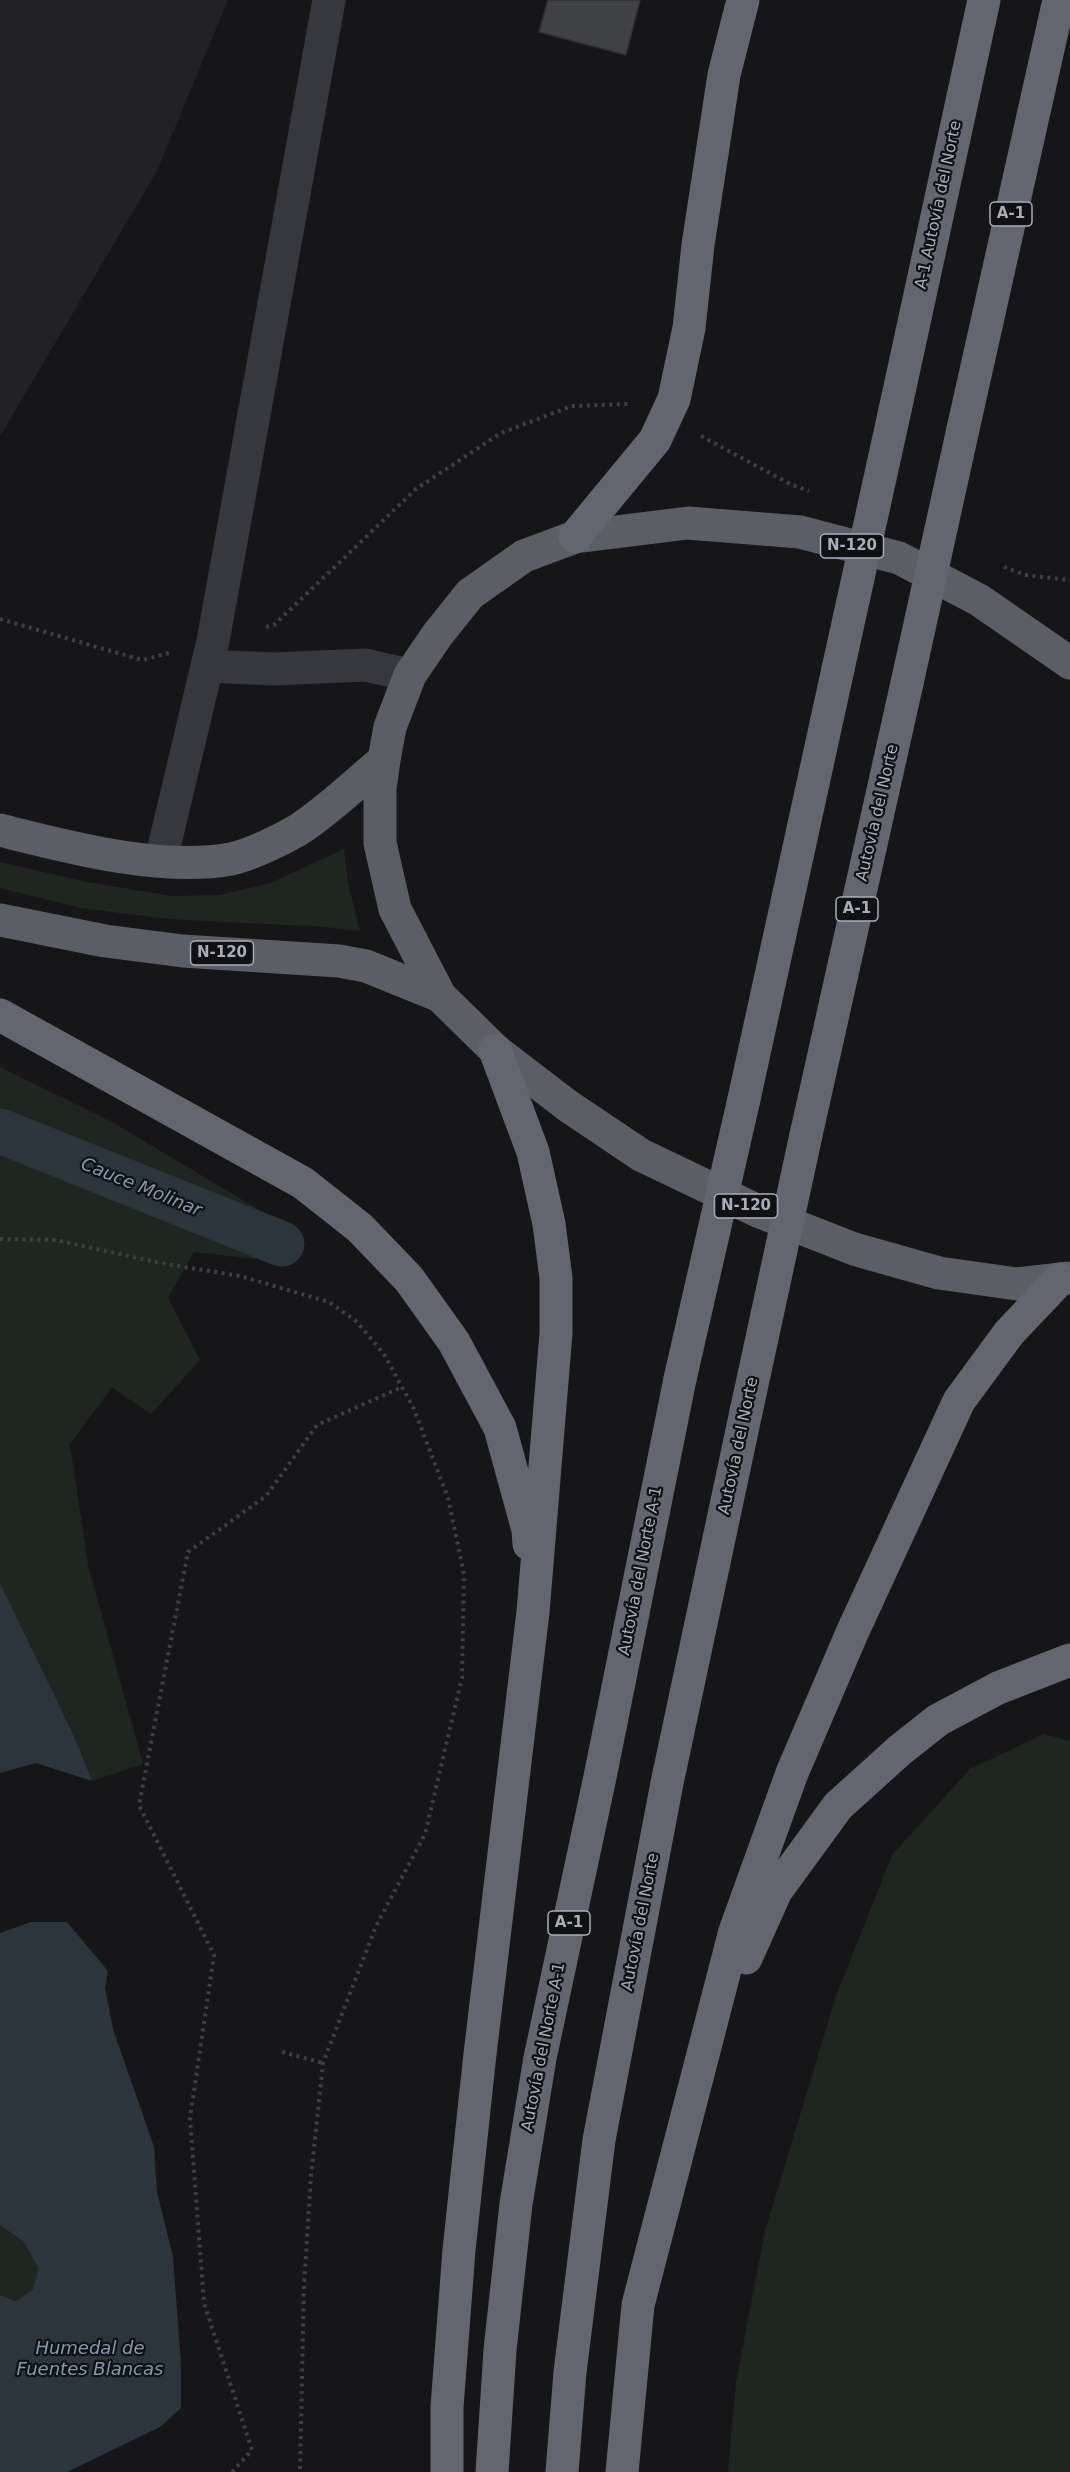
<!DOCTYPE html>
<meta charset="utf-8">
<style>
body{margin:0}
canvas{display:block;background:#161618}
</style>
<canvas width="1070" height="2472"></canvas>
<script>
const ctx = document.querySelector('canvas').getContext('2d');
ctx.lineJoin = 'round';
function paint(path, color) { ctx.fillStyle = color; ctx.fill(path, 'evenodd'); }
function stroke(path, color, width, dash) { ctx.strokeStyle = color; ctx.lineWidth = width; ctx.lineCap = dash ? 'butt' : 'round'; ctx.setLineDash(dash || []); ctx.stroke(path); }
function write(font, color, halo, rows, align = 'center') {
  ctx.font = font + ' "DejaVu Sans",sans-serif'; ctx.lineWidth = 4.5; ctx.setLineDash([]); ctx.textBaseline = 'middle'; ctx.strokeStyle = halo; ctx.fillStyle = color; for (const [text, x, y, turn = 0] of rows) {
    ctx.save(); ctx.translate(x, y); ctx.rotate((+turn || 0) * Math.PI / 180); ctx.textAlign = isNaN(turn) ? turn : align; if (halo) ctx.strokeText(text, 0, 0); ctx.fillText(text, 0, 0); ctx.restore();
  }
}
paint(new Path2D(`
 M0,0H228L157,171L0,436Z`), '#222225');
paint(new Path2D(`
 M344,849L348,883L360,931L326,927L168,919L81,908L0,888V862L87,882L172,896L220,895L270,883Z
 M0,1067L112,1122L266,1214L256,1259L194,1252L168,1298L200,1360L151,1414L112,1387L70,1444L88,1565L143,1764L92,1781L75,1738L0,1583Z
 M1044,1734L1070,1741V2472H728L736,2382L765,2231L836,1996L892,1855L970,1769Z
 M0,2225L24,2242L38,2268L33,2289L16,2301L0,2295Z`), '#1e261f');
paint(new Path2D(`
 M0,1583L75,1738L92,1781L36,1763L0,1773Z
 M31,1922H67L108,1971L105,1988L113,2029L154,2147L157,2192L173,2257L181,2365V2408L160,2427L67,2472H0V2295L16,2301L33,2289L38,2268L24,2242L0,2225V1933Z`), '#2c353c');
stroke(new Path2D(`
 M0,1131L282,1244`), '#2c353c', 45);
const building = new Path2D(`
 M548,0H640L626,55L539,32Z`);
paint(building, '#404145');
stroke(building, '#303034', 1.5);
stroke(new Path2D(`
 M701,436L790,484L809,491
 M1004,567L1025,575L1070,580
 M0,619L142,660L169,653
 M266,627L274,625L416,489L501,433L572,406L629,404
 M0,1239L56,1240L160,1263L240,1276L329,1302L356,1321L384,1354L414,1409L448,1498L464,1574L462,1678L425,1834L376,1926L323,2063L311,2177L304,2284L300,2472
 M282,2052L323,2063
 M232,2472L252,2450L204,2303L190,2118L214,1955L139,1805L188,1552L266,1496L317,1425L402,1387`), '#3d3f44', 4, [3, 4.5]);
stroke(new Path2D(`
 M207,666L274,669L365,665L410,675
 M161,860L213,641L329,0`), '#37383d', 33);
stroke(new Path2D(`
 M1070,663L979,600L899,558L800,532L688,523L575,537L524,556L470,594L438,634L410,675L390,727L384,760L380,789V843L395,909L440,996L495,1050L568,1106L641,1155L760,1212L854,1249L939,1273L1017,1284L1070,1278
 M0,830C68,847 161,872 231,859C250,855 281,840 298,830C329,810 356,783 384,760
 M0,920L105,941L183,951L339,961L366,966L440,996`), '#5b5e65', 33);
stroke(new Path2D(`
 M895,410L984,0
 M963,429L1059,0
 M575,537L655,440L674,399L689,328L698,245L724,75L743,0
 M0,1015L303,1183L360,1228L409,1279L454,1342L500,1428L528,1530L529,1544
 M744,1099L838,669
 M806,1135L907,683
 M746,1958L776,1891L838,1806L900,1750L938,1720L998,1688L1070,1660
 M447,2472V2407L459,2250L480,2054L533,1612L556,1333V1278L549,1224L533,1152L495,1050
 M492,2472L500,2350L516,2204L540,2058L600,1777L680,1379
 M562,2472L570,2372L599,2140L667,1783L746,1412
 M622,2472L638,2305L735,1931L792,1773L852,1633L959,1401L1009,1333L1060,1279`), '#63666e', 33);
stroke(new Path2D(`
 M838,669L895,410
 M907,683L963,429
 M680,1379L744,1099
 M746,1412L806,1135`), '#63666e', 33);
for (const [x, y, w] of [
 [1011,214,42],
 [852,546,63],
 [857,909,42],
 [222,953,63],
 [746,1206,63],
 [569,1923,42]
]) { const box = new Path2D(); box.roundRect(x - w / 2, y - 12, w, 24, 4.5); ctx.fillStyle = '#111113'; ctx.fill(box); stroke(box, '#a8adb8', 1.5); }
write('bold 15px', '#a8adb8', null, [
 ["A-1",1011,214],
 ["N-120",852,546],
 ["A-1",857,909],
 ["N-120",222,953],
 ["N-120",746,1206],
 ["A-1",569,1923]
]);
write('16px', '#a8adb8', '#111113', [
 ["A-1 Autovía del Norte",939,205,-78],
 ["Autovía del Norte",878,813,-77],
 ["Autovía del Norte",739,1446,-78],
 ["Autovía del Norte A-1",641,1571,-79],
 ["Autovía del Norte",641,1922,-79],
 ["Autovía del Norte A-1",544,2047,-79]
]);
write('italic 18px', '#7f9bb3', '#111113', [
 ["Cauce Molinar",141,1188,22],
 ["Humedal de",90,2349],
 ["Fuentes Blancas",90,2370]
]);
</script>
